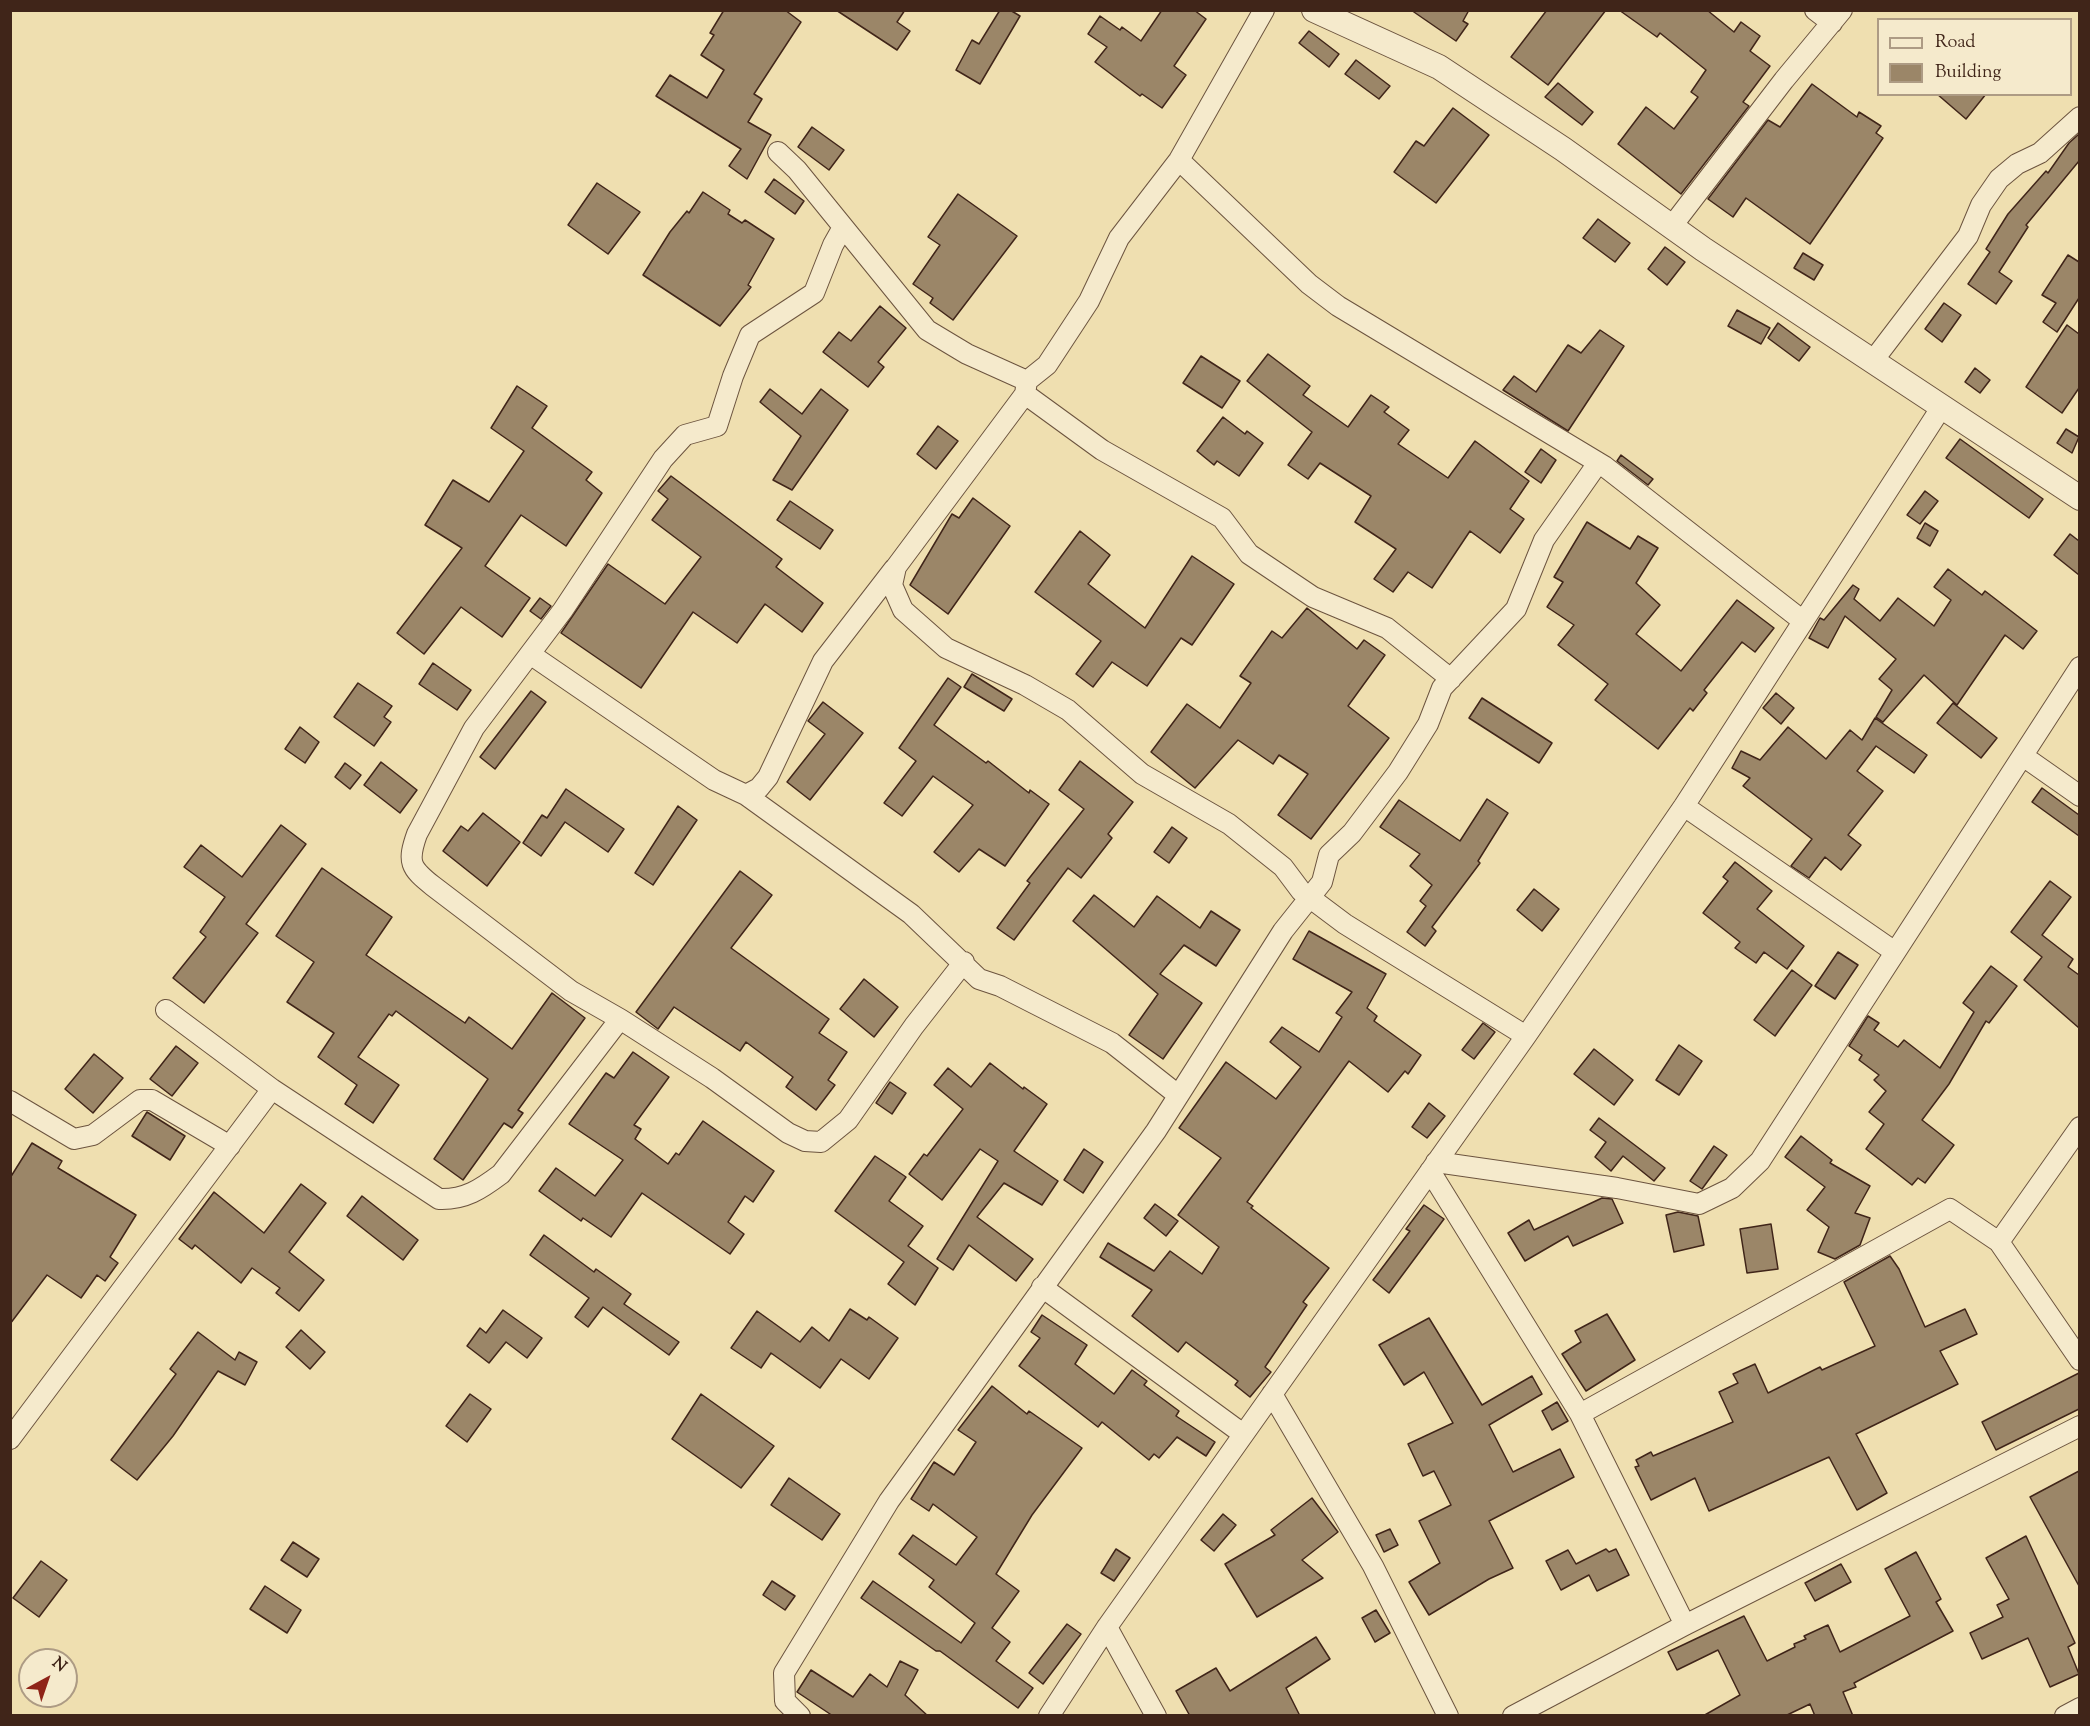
<!DOCTYPE html>
<style>
body{margin:0}
#map{position:relative;width:2090px;height:1726px;overflow:hidden;background:#efdfb0;font-family:"Sorts Mill Goudy",serif}
canvas{display:block}
.frame{position:absolute;inset:0;border:12px solid #402519;pointer-events:none}
.legend{position:absolute;left:1877px;top:18px;width:195px;height:78px;box-sizing:border-box;background:#f5eacc;border:2px solid #ad9b84;margin:0;padding:8px 10px;list-style:none;font-size:18px;color:#402519}
.legend li{display:flex;align-items:center;gap:12px;height:30px}
.legend b{width:30px;border:2px solid #ad9b84}
.north{position:absolute;left:18px;top:1648px;width:60px;height:60px;box-sizing:border-box;background:#f5eacc;border:2px solid #ad9b84;border-radius:50%;rotate:40deg;font-size:16px;font-weight:700;line-height:24px;text-align:center;color:#402519}
.north::after{content:'';display:block;margin:auto;width:21px;height:27px;background:#8f2418;clip-path:polygon(50% 0,100% 100%,50% 72%,0 100%)}
</style>
<div id="map">
<canvas width="2090" height="1726"></canvas>
<div class="frame"></div>
<ul class="legend">
<li><b style="height:8px;background:#f5eacc"></b>Road</li>
<li><b style="height:16px;background:#9b8668"></b>Building</li>
</ul>
<div class="north">N</div>
</div>
<script>
const ctx = document.querySelector('canvas').getContext('2d');
ctx.lineJoin = 'round';
function paint(path, color) { ctx.fillStyle = color; ctx.fill(path, 'evenodd'); }
function stroke(path, color, width, dash) { ctx.strokeStyle = color; ctx.lineWidth = width; ctx.lineCap = dash ? 'butt' : 'round'; ctx.setLineDash(dash || []); ctx.stroke(path); }
const building = new Path2D(`
 M724,10H785L801,22L754,94L762,99L748,122L771,135L747,179L729,166L741,149L656,96L670,75L707,98L724,70L701,55L714,35L710,33Z
 M836,10H905L897,22L910,31L897,50Z
 M1000,10H1010L1020,16L980,84L956,70L972,40L979,44Z
 M1162,10H1194L1206,19L1174,66L1186,75L1162,108L1142,94L1140,96L1095,62L1107,47L1088,34L1100,16L1120,30L1122,27L1141,41Z
 M1411,10H1469L1463,21L1468,24L1456,41Z
 M1547,10H1606L1548,85L1511,57Z
 M1619,10H1707L1734,32L1741,22L1760,36L1750,51L1770,66L1743,102L1749,106L1681,194L1618,144L1646,107L1674,129L1698,97L1691,92L1706,70L1660,33L1657,37Z
 M1309,31L1339,54L1329,67L1299,43Z
 M1356,60L1390,86L1379,99L1345,74Z
 M1558,83L1593,112L1582,125L1545,97Z
 M1812,84L1857,117L1859,112L1881,126L1876,133L1883,138L1810,244L1746,198L1733,217L1708,199L1768,120L1780,127Z
 M1937,94H1986L1966,119Z
 M1453,108L1489,135L1436,203L1394,172L1416,141L1424,146Z
 M812,127L844,150L829,170L798,147Z
 M2079,134V161L2026,225L2028,227L1999,272L2012,281L1996,304L1968,284L1990,252L1986,249L2008,214L2046,171L2048,173L2069,143Z
 M774,179L804,201L795,214L765,192Z
 M597,183L640,212L608,254L568,225Z
 M703,192L730,210L728,214L742,223L745,220L774,239L748,285L751,287L720,326L643,275L670,232L687,211L689,213Z
 M958,194L1017,236L953,320L930,303L933,298L913,284L940,245L928,237Z
 M1598,219L1630,243L1615,262L1583,238Z
 M1665,247L1685,262L1667,285L1648,269Z
 M1803,253L1823,265L1814,280L1794,268Z
 M2068,255L2079,262V298L2057,332L2043,322L2056,303L2042,295Z
 M1944,303L1961,315L1942,342L1925,329Z
 M880,306L906,328L878,362L884,367L868,387L823,352L839,332L851,341Z
 M1737,310L1770,328L1761,344L1728,326Z
 M1778,323L1810,347L1799,361L1768,338Z
 M2067,325L2079,334V388L2062,413L2026,387Z
 M1600,330L1624,346L1568,431L1503,390L1514,376L1536,392L1568,345L1581,353Z
 M1268,354L1310,386L1303,395L1348,427L1371,395L1389,407L1384,412L1409,430L1398,444L1448,478L1475,441L1529,481L1510,509L1524,519L1500,553L1470,531L1432,588L1408,572L1393,592L1374,579L1396,549L1355,522L1371,496L1320,463L1308,479L1288,465L1312,432L1247,381Z
 M1201,356L1240,381L1222,408L1183,383Z
 M1975,368L1990,380L1980,393L1965,382Z
 M517,386L547,406L532,428L592,472L586,480L602,493L566,546L521,515L485,566L530,598L502,637L461,607L424,654L397,633L462,548L425,525L453,480L489,502L524,451L491,428Z
 M770,389L802,414L821,389L848,410L792,490L773,480L801,436L760,402Z
 M1223,417L1245,434L1247,431L1263,443L1239,476L1217,461L1214,465L1197,451Z
 M938,426L958,441L936,469L917,454Z
 M2066,429L2079,437L2072,453L2057,443Z
 M1960,439L2043,499L2029,518L1946,458Z
 M1541,449L1556,460L1541,483L1525,472Z
 M1621,455L1653,479L1648,485L1617,461Z
 M671,476L782,559L776,567L823,603L802,632L765,604L737,643L693,612L641,688L561,633L608,564L665,604L701,557L652,520L668,499L658,491Z
 M1925,491L1938,501L1920,524L1907,515Z
 M973,498L1010,526L948,614L910,585L952,514L959,518Z
 M790,501L833,530L820,549L777,520Z
 M1587,522L1630,549L1638,536L1658,548L1636,583L1660,605L1636,634L1681,671L1737,600L1774,628L1755,652L1742,642L1704,690L1707,693L1693,711L1690,708L1658,749L1595,700L1608,684L1558,645L1574,625L1547,607L1563,582L1554,577Z
 M1925,523L1938,531L1930,546L1917,538Z
 M1080,531L1110,555L1088,584L1145,628L1192,556L1234,584L1192,645L1181,638L1147,686L1112,662L1093,687L1076,674L1101,641L1035,592Z
 M2070,534L2079,541V575L2054,555Z
 M1948,569L1982,595L1985,591L2037,631L2023,649L2005,635L1957,705L1924,675L1883,722L1876,717L1892,690L1879,679L1896,659L1845,616L1828,648L1809,638L1820,618L1824,620L1853,585L1859,589L1854,599L1880,621L1898,598L1934,626L1951,600L1934,587Z
 M540,598L551,606L541,619L530,611Z
 M1307,608L1357,649L1364,640L1385,655L1348,706L1389,738L1311,839L1278,815L1308,774L1279,755L1273,764L1238,740L1195,788L1151,752L1187,704L1220,728L1251,683L1240,676L1272,631L1282,638Z
 M433,663L471,690L457,710L419,684Z
 M972,674L1012,699L1004,711L964,687Z
 M948,678L961,687L934,725L986,763L988,761L1029,793L1030,790L1049,804L1005,866L979,849L959,872L934,852L973,805L933,776L902,816L884,803L916,761L899,748Z
 M358,683L392,706L384,717L391,722L374,746L334,717Z
 M531,691L546,702L495,769L480,757Z
 M1776,693L1794,708L1781,724L1763,708Z
 M1482,698L1552,743L1539,763L1469,718Z
 M823,702L863,733L810,800L787,782L825,734L808,721Z
 M1953,703L1997,738L1981,758L1937,723Z
 M1875,718L1927,755L1914,773L1876,746L1857,771L1883,791L1848,835L1861,845L1841,870L1825,857L1809,878L1791,866L1812,839L1743,786L1750,778L1732,768L1741,751L1760,760L1788,727L1826,759L1850,730L1862,740Z
 M300,727L319,742L305,763L285,749Z
 M1080,761L1133,802L1108,834L1112,838L1081,878L1068,868L1014,940L997,928L1030,883L1027,881L1084,809L1059,790Z
 M381,762L417,790L400,813L364,785Z
 M345,763L361,775L350,789L335,777Z
 M2042,788L2079,815V836L2032,802Z
 M566,789L624,829L608,852L565,822L541,856L523,843L542,815L547,818Z
 M1487,799L1508,813L1478,861L1480,863L1432,927L1436,931L1425,946L1407,932L1426,906L1420,901L1432,885L1410,866L1420,854L1380,827L1399,800L1460,841Z
 M678,806L697,820L653,885L635,873Z
 M483,813L520,842L487,886L443,851L461,826L468,831Z
 M281,825L306,844L246,924L258,933L204,1003L173,978L206,937L200,932L225,897L184,867L201,845L242,877Z
 M1172,827L1187,838L1169,863L1154,852Z
 M1735,862L1772,891L1757,909L1804,946L1787,969L1764,952L1756,963L1735,948L1740,942L1703,913L1728,881L1723,877Z
 M322,868L392,917L366,955L465,1023L469,1017L512,1049L552,993L585,1018L518,1110L523,1113L512,1128L504,1123L463,1180L434,1159L488,1079L396,1011L392,1016L389,1014L358,1057L399,1085L373,1123L345,1104L357,1085L318,1057L334,1033L287,1002L314,962L276,936Z
 M740,871L772,895L731,948L829,1019L819,1033L847,1052L828,1080L835,1085L816,1110L786,1087L793,1077L746,1042L740,1051L674,1007L658,1029L636,1012Z
 M2050,881L2071,897L2042,935L2073,959L2068,967L2079,975V1028L2024,980L2042,957L2011,932Z
 M1534,889L1559,909L1542,931L1517,910Z
 M1094,895L1134,927L1157,896L1200,928L1211,911L1240,930L1216,966L1184,945L1160,974L1202,1003L1163,1059L1129,1035L1158,994L1073,921Z
 M1309,931L1386,974L1367,1008L1377,1016L1374,1021L1421,1055L1408,1074L1405,1071L1388,1092L1349,1061L1247,1202L1253,1206L1251,1208L1329,1268L1303,1302L1307,1305L1265,1367L1271,1372L1250,1397L1235,1385L1238,1381L1186,1342L1178,1352L1132,1316L1152,1290L1100,1257L1108,1243L1154,1271L1170,1251L1202,1274L1219,1247L1178,1215L1221,1158L1179,1128L1226,1062L1276,1099L1301,1067L1270,1042L1282,1027L1319,1052L1342,1017L1336,1013L1352,992L1293,959Z
 M1838,952L1858,965L1835,999L1815,986Z
 M1991,966L2017,986L1989,1023L1986,1021L1949,1084L1922,1120L1954,1145L1925,1183L1918,1178L1912,1185L1866,1149L1884,1124L1869,1112L1886,1091L1874,1080L1879,1075L1859,1060L1862,1055L1849,1046L1868,1016L1879,1023L1874,1030L1898,1047L1904,1040L1940,1068L1974,1012L1963,1003Z
 M1792,970L1812,985L1775,1036L1754,1020Z
 M864,979L898,1007L874,1037L840,1009Z
 M1483,1023L1495,1032L1474,1059L1462,1050Z
 M1679,1045L1702,1061L1679,1095L1656,1080Z
 M176,1046L198,1063L172,1096L150,1079Z
 M1594,1049L1633,1080L1614,1105L1574,1074Z
 M633,1052L669,1077L634,1125L641,1129L635,1139L668,1164L676,1153L679,1155L703,1121L774,1171L753,1202L745,1196L728,1222L744,1234L730,1254L642,1193L611,1237L583,1218L581,1221L539,1191L556,1168L595,1196L623,1160L569,1124L606,1073L614,1078Z
 M94,1054L123,1078L93,1113L65,1089Z
 M990,1063L1023,1089L1024,1087L1047,1104L1014,1151L1058,1181L1042,1205L1004,1183L977,1217L1033,1259L1016,1281L969,1245L953,1270L937,1259L998,1161L980,1149L942,1200L909,1174L924,1154L927,1156L963,1109L934,1085L948,1068L971,1087Z
 M890,1082L906,1093L892,1114L876,1103Z
 M1429,1103L1445,1116L1427,1138L1412,1127Z
 M147,1112L185,1136L170,1160L132,1136Z
 M1599,1118L1665,1168L1654,1181L1623,1156L1611,1171L1595,1157L1606,1142L1590,1130Z
 M1801,1136L1832,1160L1830,1163L1870,1186L1855,1213L1870,1218L1860,1245L1835,1259L1818,1252L1829,1227L1807,1210L1825,1187L1785,1157Z
 M32,1143L62,1161L58,1168L136,1215L110,1257L118,1263L105,1281L97,1275L81,1298L47,1275L10,1324V1178Z
 M1714,1146L1727,1155L1702,1189L1690,1181Z
 M1084,1149L1103,1162L1083,1193L1064,1180Z
 M875,1156L906,1177L889,1201L923,1226L908,1246L938,1268L915,1305L888,1284L904,1262L835,1211Z
 M301,1184L326,1203L289,1252L324,1280L299,1311L276,1293L280,1288L252,1268L241,1283L195,1245L192,1249L179,1239L214,1192L264,1233Z
 M362,1196L418,1240L403,1260L347,1216Z
 M1602,1198L1612,1199L1623,1223L1573,1246L1568,1236L1525,1261L1508,1233L1529,1220L1534,1230Z
 M1155,1204L1178,1221L1166,1236L1144,1218Z
 M1424,1205L1444,1219L1389,1293L1373,1280L1410,1231L1406,1229Z
 M1678,1212L1698,1216L1704,1245L1674,1252L1666,1215Z
 M1771,1224L1778,1269L1747,1273L1740,1229Z
 M544,1235L594,1272L596,1269L631,1294L624,1304L679,1342L669,1355L603,1307L588,1327L575,1317L589,1298L530,1255Z
 M1890,1256L1899,1269L1925,1327L1965,1309L1977,1334L1940,1351L1958,1384L1856,1434L1887,1493L1857,1510L1829,1457L1709,1511L1695,1478L1651,1500L1635,1467L1639,1466L1636,1460L1651,1452L1653,1456L1733,1422L1719,1392L1738,1383L1733,1374L1755,1364L1768,1393L1820,1367L1822,1370L1875,1346L1844,1282Z
 M850,1309L867,1320L869,1317L898,1338L869,1379L841,1359L820,1388L771,1353L761,1368L731,1348L757,1311L800,1342L812,1327L829,1341Z
 M503,1310L542,1338L527,1358L506,1342L489,1363L467,1346L480,1328L486,1333Z
 M1607,1314L1635,1360L1586,1391L1562,1354L1581,1342L1575,1331Z
 M1042,1315L1087,1345L1075,1364L1114,1394L1132,1370L1147,1381L1144,1385L1179,1411L1176,1416L1215,1442L1206,1456L1177,1437L1159,1458L1154,1454L1149,1460L1102,1422L1098,1427L1019,1366L1040,1338L1031,1332Z
 M1429,1318L1482,1405L1532,1376L1542,1394L1489,1425L1513,1472L1560,1449L1574,1477L1489,1521L1513,1568L1489,1579L1429,1615L1409,1582L1440,1563L1419,1521L1451,1505L1434,1471L1423,1476L1408,1444L1453,1423L1424,1372L1404,1385L1379,1345Z
 M301,1330L325,1352L310,1369L286,1347Z
 M198,1332L235,1360L239,1352L257,1362L245,1385L218,1371L173,1436L137,1480L111,1460L176,1374L170,1369Z
 M2079,1373V1409L1996,1450L1982,1422Z
 M992,1386L1027,1414L1029,1411L1082,1448L1032,1515L996,1574L1019,1591L992,1628L1010,1642L996,1661L1033,1688L1018,1708L940,1651H936L861,1598L873,1581L961,1643L975,1623L929,1587L934,1580L899,1554L913,1535L956,1565L977,1537L933,1504L929,1511L911,1499L934,1462L954,1475L976,1442L958,1430Z
 M470,1394L491,1409L467,1442L446,1426Z
 M701,1394L774,1446L741,1488L672,1439Z
 M1557,1402L1568,1421L1552,1430L1542,1411Z
 M2079,1471V1586L2030,1497Z
 M789,1478L840,1514L822,1540L771,1505Z
 M1312,1498L1338,1532L1302,1560L1323,1578L1257,1617L1225,1564L1275,1535L1271,1530Z
 M1223,1514L1236,1525L1214,1551L1201,1540Z
 M1390,1529L1398,1545L1384,1552L1376,1535Z
 M2026,1536L2075,1643L2068,1647L2079,1674L2050,1687L2028,1638L1982,1659L1970,1633L2003,1617L1997,1605L2009,1599L1986,1558Z
 M293,1542L319,1559L307,1577L281,1560Z
 M1116,1549L1130,1558L1114,1581L1101,1573Z
 M1606,1549L1609,1552L1616,1549L1629,1575L1597,1591L1589,1575L1561,1590L1546,1561L1568,1550L1576,1564Z
 M1916,1552L1941,1599L1936,1602L1953,1631L1854,1683L1856,1687L1843,1692L1853,1716H1815L1810,1704L1785,1716H1703L1740,1695L1718,1650L1677,1670L1668,1652L1744,1616L1767,1661L1795,1647L1794,1644L1806,1639L1804,1636L1828,1625L1840,1652L1910,1616L1885,1569Z
 M41,1561L67,1580L39,1617L13,1598Z
 M1841,1564L1851,1582L1815,1601L1805,1583Z
 M772,1581L795,1596L785,1610L763,1595Z
 M265,1586L301,1610L287,1633L250,1609Z
 M1376,1610L1390,1633L1375,1642L1362,1618Z
 M1067,1624L1081,1634L1043,1684L1029,1673Z
 M1316,1637L1330,1659L1286,1688L1300,1716H1190L1176,1691L1216,1668L1230,1691Z
 M900,1661L918,1670L905,1695L928,1716H833L797,1692L811,1670L853,1697L870,1674L887,1687Z`);
paint(building, '#9b8668');
stroke(building, '#402519', 1.5);
const minor = new Path2D(`
 M1264,10L1179,160L1119,238L1089,301L1047,365L1027,381L1025,394L896,567L892,585L903,610L946,648L1025,685L1068,710L1142,774L1229,824L1283,867L1301,891L1345,924L1526,1036
 M1815,10L1832,23
 M778,152L797,170L927,330L967,354L1027,381
 M1179,160L1309,284L1338,306L1604,466L1803,621
 M1672,226L1784,80L1842,10
 M842,229L833,245L814,293L750,335L733,376L717,426L685,435L663,459L563,610L474,728L417,834C407,862 410,868 433,886L571,991L620,1019L712,1078L788,1133L805,1141L821,1142L848,1120L914,1026L964,962
 M1872,362L1968,236L1981,205L1999,179L2017,164L2040,153L2080,117
 M1025,394L1102,450L1222,518L1249,554L1313,597L1387,628L1451,679
 M530,654L714,780L746,795L911,914L979,979L1000,986L1112,1043L1178,1095
 M2023,756L2080,796
 M746,795L759,788L768,777L823,661L894,569
 M1684,806L1895,952
 M166,1010L272,1089L439,1199C465,1200 481,1189 501,1174L620,1019
 M10,1101L74,1139L93,1135L140,1100H152L230,1146
 M1436,1162L1617,1188L1699,1204L1732,1188L1760,1161L2080,667
 M1430,1171L1580,1414L1685,1625
 M1999,1242L2080,1127
 M1042,1287L1243,1434
 M1272,1394L1373,1566L1448,1716
 M1580,1414L1950,1209L1999,1242L2080,1360
 M10,1439L272,1089
 M1107,1627L1156,1716
 M800,1716L785,1701L784,1673L889,1501L1156,1131L1283,931L1322,882L1329,855L1352,833L1398,772L1428,724L1442,688L1516,609L1544,540L1598,463
 M1049,1716L1107,1627L1526,1036L1684,806L1941,408
 M1513,1716L1685,1625L2080,1426
 M2065,1716L2080,1708`);
const tertiary = new Path2D(`
 M1314,10L1439,67L1563,149L1703,249L2080,498`);
stroke(minor, '#6c543f', 22);
stroke(tertiary, '#6c543f', 26);
stroke(minor, '#f5eacc', 20);
stroke(tertiary, '#f5eacc', 24);
</script>
